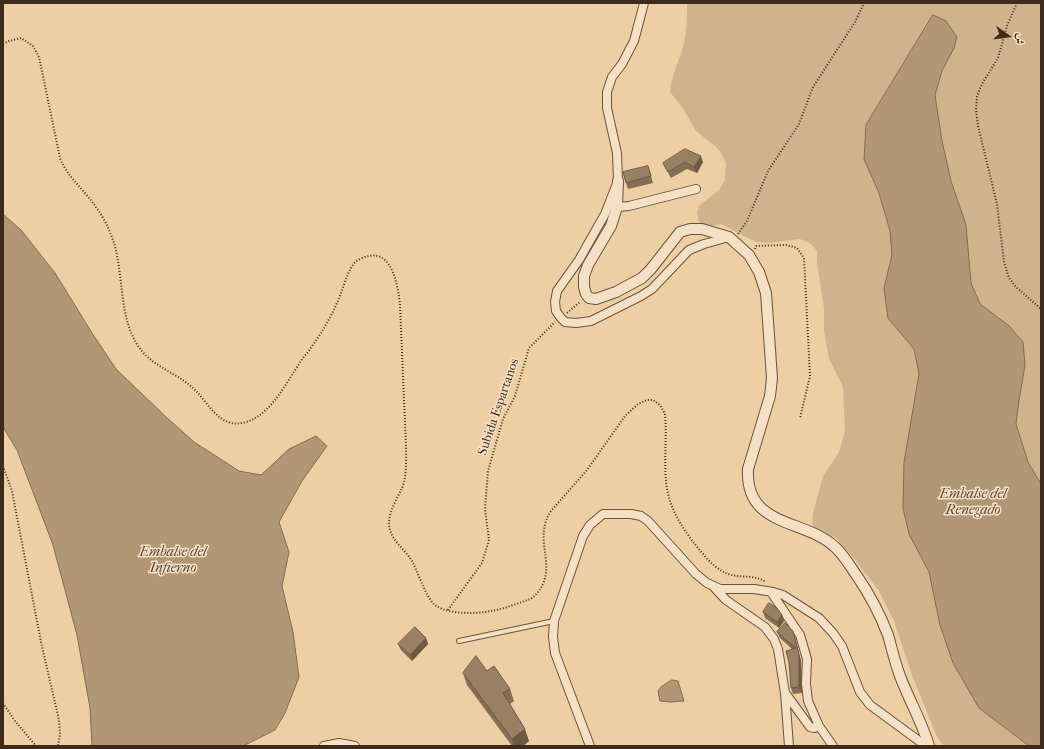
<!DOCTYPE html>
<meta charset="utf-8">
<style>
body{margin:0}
#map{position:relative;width:1044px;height:749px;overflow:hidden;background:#eecfa4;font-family:"IM FELL French Canon",Amiri,serif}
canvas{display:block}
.frame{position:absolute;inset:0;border:4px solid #3f2a1c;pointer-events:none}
.north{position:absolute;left:988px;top:16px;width:40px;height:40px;-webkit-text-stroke:3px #f4e0c4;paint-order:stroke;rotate:104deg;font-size:11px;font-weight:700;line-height:16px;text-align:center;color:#3f2a1c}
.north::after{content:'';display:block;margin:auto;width:14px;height:18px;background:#3f2a1c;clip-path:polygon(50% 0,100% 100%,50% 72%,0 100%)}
</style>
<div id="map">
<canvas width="1044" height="749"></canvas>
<div class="frame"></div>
<div class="north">ش</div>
</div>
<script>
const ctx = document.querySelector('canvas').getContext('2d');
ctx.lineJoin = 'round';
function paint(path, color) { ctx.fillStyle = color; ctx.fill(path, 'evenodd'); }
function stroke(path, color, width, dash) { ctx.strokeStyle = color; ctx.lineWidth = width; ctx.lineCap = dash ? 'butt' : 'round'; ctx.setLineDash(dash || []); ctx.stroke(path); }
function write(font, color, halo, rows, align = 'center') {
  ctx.font = font + ' "IM FELL French Canon",serif'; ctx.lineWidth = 3; ctx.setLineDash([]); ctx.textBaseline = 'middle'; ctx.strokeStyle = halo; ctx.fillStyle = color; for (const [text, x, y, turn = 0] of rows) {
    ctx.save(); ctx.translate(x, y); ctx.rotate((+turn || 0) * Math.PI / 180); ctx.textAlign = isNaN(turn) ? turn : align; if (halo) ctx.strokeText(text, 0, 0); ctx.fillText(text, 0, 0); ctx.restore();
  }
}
paint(new Path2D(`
 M687,3H1041V746H944L937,737L912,675L894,621L879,591L856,561L836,538L812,527L813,513L823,476L839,452L845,431L843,387L829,359L824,331V308L817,263V251L811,244L800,239L768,243L756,242L721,224L707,227L702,226L699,222L697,213L699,206L719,190L725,180L726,163L721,153L716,147L696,131L682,107L670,92C671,76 679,62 683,47C687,33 687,17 687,3Z`), '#d0b38d');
const water = new Path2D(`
 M933,15L946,21L957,37L954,48L942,71L935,95L942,141L951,181L966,225L971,283L980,304L1009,326L1023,342L1025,365L1019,400L1016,424L1028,462L1041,484V746H1029L979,708L953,663L940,625L929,572L909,534L903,508L904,462L919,374L914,349L888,318L884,288L892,255L890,231L879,193L864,159L866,125Z
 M3,214L21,230L55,273L92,333L116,369L165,416L194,442L239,471L261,475L289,449L316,436L327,446L302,481L279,522L289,552L282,586L293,632L299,677L285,713L275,730L243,746H92L90,708L77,635L53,545L17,450L3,427Z
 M672,680L678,681L684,701L670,702L660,701L658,691L661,687Z`);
paint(water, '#b29776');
stroke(water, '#846b52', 1);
const service = new Path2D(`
 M459,641L554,621`);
const minor = new Path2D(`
 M644,3L634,41L622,64L612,77L607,92V108L617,153L618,181L605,214L579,260L557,291L555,302L556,311L561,318L565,322L576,323L591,321L641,296L652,289L689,250L704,244L729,237
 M617,207L629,206L696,189
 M713,586L726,600L765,627L774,639L778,649L785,693L789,746
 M771,592L800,635L807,659L806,684L808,701L819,726L833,746
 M786,694L810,727L814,728L819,726
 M324,746L339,743L355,746
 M590,746L555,653L553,637L554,621L583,536L590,525L603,514H631L641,516L648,521L696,574L707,583L720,589H754L773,592L783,595L819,618L833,633L842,646L860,692L870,705L926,746`);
const tertiary = new Path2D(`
 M618,181L617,207L611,226L588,265L584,276V287L586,294L589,298L596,299L616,292L642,278L651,269L680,232L690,229H702L729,237L749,255L759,272L766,293L772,378L770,396L748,469C745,528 804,518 835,547C844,555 850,566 857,576C870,595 880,614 888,635C892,649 895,663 900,676C909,700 922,722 929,746`);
stroke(service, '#6b533e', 6);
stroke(minor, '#6b533e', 10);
stroke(tertiary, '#6b533e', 12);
stroke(new Path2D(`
 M1017,3L1007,26L998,58L982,84L977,96L976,110L978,126L997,204L1004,262L1009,278L1016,287L1041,309
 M3,44L9,41L21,38L33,46L39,57L60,158C66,175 82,188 93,203C99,211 105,220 109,230C127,269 115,316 141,350C155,368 180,374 196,391C209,404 219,427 242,423C269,418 285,385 299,364C302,358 307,354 310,349C321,334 330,319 337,303C342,293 347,272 353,265C356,260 363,257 369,256C393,251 398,287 400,305L406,446C406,460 407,476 402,488C397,499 389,511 389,523C389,539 404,548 412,561C419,574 423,590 432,602C442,615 476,614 491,611C504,609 518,603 531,599C564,571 530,543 551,511L587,470L625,416L638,404L647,400H653L660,405L665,414C667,436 664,459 666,481C668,505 680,525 694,543C702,553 711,565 722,571C736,580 753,573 766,582
 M738,234L747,221L768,171L799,124L813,87L855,22L864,3
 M755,249L756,246L786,245L797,248L804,258L810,376L800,418
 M567,313L580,302
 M3,466L12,491L41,642L59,720L60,734L58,746
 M448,610L482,563L489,540L485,509L488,471L503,419L515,396L529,348L555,322
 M3,703L15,721L36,746`), '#3f2a1c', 2, [1, 2]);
stroke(service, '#f4e0c4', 4);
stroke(minor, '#f4e0c4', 8);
stroke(tertiary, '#f4e0c4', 10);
paint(new Path2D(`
 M703,162L697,173L687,169L671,178L666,169L663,163Z
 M650,172L653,183L628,189L626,183Z
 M763,612L782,615L784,621L779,628L765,618Z
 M777,632L795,637L801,661L802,693L793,694L791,688L792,649L780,638Z
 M426,638L428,644L412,661L401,650L398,644Z
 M487,671L510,689L514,701L510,704L529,741L523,746H512L467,685L463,673Z`), '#846e55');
paint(new Path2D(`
 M701,156L703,162L697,173L694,167Z
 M782,615L784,621L779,628L777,622Z
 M793,631L801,661L802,693L799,687V655Z
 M426,638L428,644L412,661L410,655Z
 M525,729L529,741L523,746H514L512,739Z`), '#6c5a45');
const building = new Path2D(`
 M685,149L701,156L694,167L685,162L668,172L663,163Z
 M648,166L651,176L626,183L623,172Z
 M769,603L777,608L782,615L777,622L763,612Z
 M785,623L793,631L799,655V687L791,688L789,662L786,651L796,648L777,632Z
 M415,627L426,638L410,655L398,644Z
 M476,656L487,671L494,666L510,689L503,693L525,729L512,739L463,673Z`);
paint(building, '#9a8063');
stroke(building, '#6c5a45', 1);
write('13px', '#3f2a1c', '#f4e0c4', [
 ["Subida Espartanos",499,407,-71]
]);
write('italic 14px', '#5c4532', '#f4e0c4', [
 ["Embalse del",973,495],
 ["Renegado",973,511],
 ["Embalse del",173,553],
 ["Infierno",173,569]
]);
</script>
